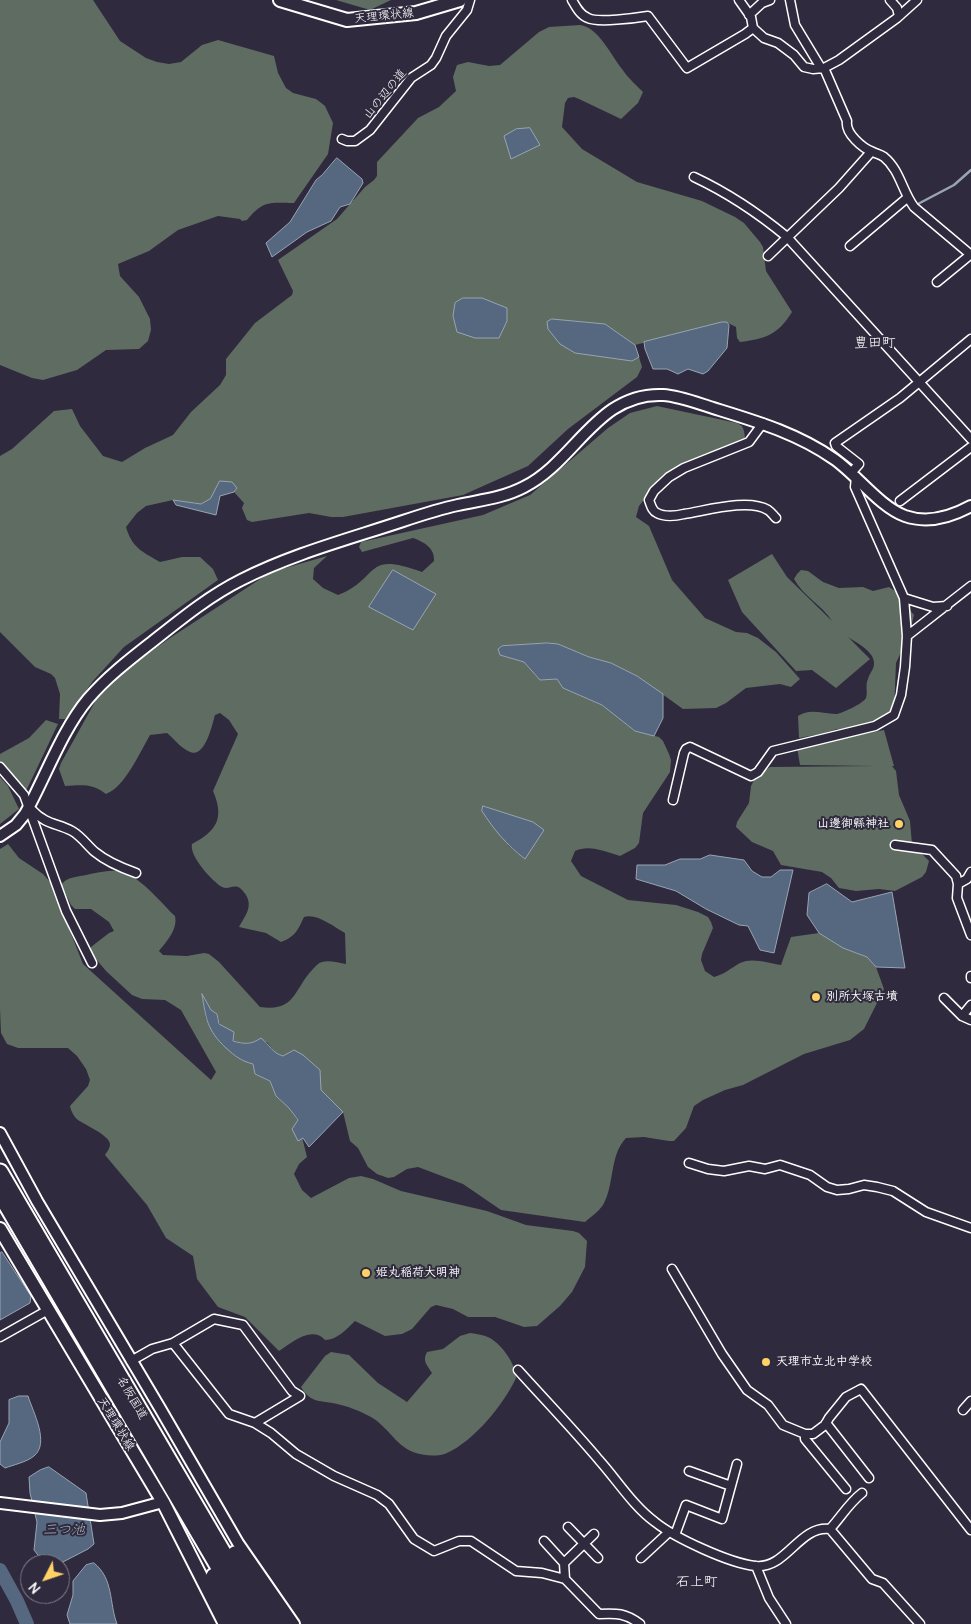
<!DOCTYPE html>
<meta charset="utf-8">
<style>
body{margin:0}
#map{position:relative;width:971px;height:1624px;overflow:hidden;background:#2f2a3d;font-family:Delius,sans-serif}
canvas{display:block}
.north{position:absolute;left:20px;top:1554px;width:50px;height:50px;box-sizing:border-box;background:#2f2a3d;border:1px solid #827f8b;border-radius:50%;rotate:229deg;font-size:14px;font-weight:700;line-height:20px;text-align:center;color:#fff}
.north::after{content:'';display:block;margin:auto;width:18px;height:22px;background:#ffd166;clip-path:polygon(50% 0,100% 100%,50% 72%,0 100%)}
</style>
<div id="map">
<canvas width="971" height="1624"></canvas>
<div class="north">N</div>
</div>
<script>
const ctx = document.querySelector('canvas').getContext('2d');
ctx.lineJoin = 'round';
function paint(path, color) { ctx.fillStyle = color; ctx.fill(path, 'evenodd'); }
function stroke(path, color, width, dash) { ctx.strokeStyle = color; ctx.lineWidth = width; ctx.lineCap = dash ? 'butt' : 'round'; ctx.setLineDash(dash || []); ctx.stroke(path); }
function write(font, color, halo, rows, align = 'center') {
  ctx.font = font + ' Delius,"Klee One",sans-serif'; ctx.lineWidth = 4; ctx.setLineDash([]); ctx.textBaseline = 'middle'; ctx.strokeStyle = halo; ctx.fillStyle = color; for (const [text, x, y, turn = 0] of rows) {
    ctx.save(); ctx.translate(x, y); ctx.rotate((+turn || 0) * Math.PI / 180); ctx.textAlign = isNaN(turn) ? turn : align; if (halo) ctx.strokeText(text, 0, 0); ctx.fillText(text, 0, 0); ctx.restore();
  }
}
paint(new Path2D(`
 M0,0H93L120,41L146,58L157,62L169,64L181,62L202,45L218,40L274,56L278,73L286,88L293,93L316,99L320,102L325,106L333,123L328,154L294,203C269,203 264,200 247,220L242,221L240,219L218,216L178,230L149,251L118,264L120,276L139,297L150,319L151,330L148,341L139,349L106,350L77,370L43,380L32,378L0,365Z
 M336,0H391L370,10Z
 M580,25C598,27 611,55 622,69C628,78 636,85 643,92L638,103L621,119L579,99L574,97L568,98L565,103L562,127L582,149L637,182L702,201L735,217L744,223L760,242L763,247L766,271L792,312C778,335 765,339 740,342L737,338L736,327L726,322L635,345L605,324L551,319L606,356L631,361L639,357L642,367L637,377L568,429L528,466L463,495L343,517H331L309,513L252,522L247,520L242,508L244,503L234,492L237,488L201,504L173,500L146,506L137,513L126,527C132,548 143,552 160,562L182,557H200L213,569L218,580L124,647L93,681L65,719H59L60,694L55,678L51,674L35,667L0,632V456L12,449L54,411L72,409L80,426L103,456L122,462L145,448L173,435L191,412L220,385L226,375V359L255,323L292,295L293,291L278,260L337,219L365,187L374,180L377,176V162L418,118L439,107L456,91L453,77L457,65L468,62L489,66L500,65L539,32L549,27Z
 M657,406L737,423L742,426L744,431L745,438L742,443L711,454L650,492L639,506L636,517L649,526L672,580L705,618L736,632L747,633L758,638L776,652L800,679L791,687L780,684L746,688L726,703L716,708L683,709L637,676L611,663L589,657L558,644L547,643L502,646L498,649L500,655L524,662L540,680L557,679L563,688L602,705L635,731L659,737L663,741L669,754L671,760L670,772L643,813L639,843L635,848L620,856C606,852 589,844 575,851L571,861L581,876L628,900L676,905L698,912L708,917L711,922L713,928L702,954L701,960L705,971L714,977C727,973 729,969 740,963C752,957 768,963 781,965L791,937L819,933L843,948L867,957L876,967L884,989L864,1029L850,1040L804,1054L743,1085L725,1090L703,1100L694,1106L686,1128L674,1141H669L644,1137L626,1138C609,1156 615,1184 603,1205C599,1211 591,1217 585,1222L501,1210L463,1184L418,1167L407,1169L394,1177L388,1178L377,1174L368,1167L358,1148L350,1141L343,1112L283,1056L276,1054L267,1042C239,1045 224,1045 217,1014L211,1010L202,995L206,1019L253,1064L255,1074L270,1081L276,1096L289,1108L298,1121L307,1157L299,1164L294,1174L302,1190L311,1198L349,1178L361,1176L373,1179L401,1191L487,1211L526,1225L573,1231L579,1233L587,1241L585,1267L572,1292L560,1306L537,1326L524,1327L495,1317H468L453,1309L436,1305L431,1307L412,1329L402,1334L385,1336L355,1321C347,1329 337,1340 325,1340C312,1325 291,1343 279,1351L245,1317L218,1307L197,1279L193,1256L166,1238L147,1205L105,1155C107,1152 110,1148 110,1144C109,1135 85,1125 78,1120C74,1117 71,1111 70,1106L88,1086L90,1080L86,1069L77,1056L68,1048H18L7,1044L1,1033L0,1009V849L8,844L19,858L43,874L51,883L83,964L211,1080L216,1072L181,1010L165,1000L142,999L132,995L106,971L91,953V947L109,933L114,931L109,922L91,909H75L71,905L61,885C67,877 76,877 86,875C96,873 107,870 117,871C138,873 160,902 175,916C178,929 167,941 159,951L163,955L187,956L204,953L209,954L219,962L260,1007C296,1012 293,990 313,969C316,966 318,963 322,962C329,960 339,963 346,964L345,933C334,927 317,913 304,917C298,930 295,937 281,942L266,933L239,927C245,916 253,907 246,895C244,892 241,888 238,887C232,885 228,890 222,887C212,881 189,856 192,844C216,831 225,819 213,791L238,734L229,720L220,713L215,715C212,725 205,761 188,751C180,747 174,739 167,733L150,735C140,752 125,787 106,794C93,783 81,785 65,786L59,769L61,763L96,700L131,666L170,638L271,572L327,556L314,568L313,579L323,588L338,595C381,578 363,550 422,572L434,561C435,548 424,542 413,538L362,552L359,547L361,542L483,515L530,495L608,428L630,413ZM484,806L505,814L525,859L509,846Z
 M772,554L787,577L832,621C822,605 803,596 794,579L797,574L801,570L808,571L823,582L839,588L863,587L873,591L889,587L895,591L914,615L909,635L896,663L894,711L887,720L860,728L837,729L821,734L799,738L798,716C810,708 822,714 836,714C841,714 864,703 866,698C868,692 865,685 868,679C869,674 874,669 874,664C875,652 857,643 848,637L870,659L836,688L812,670L796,671L742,612L728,580Z
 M46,720L58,724L27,789L23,791L0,762V754L29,738Z
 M884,730L894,766H892L896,771L899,795L910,821L912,844L929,861L926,872L922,877L895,891L879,889L856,891L839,888L831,878L822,872L781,865L773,851L752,842L736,827L737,822L749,803L751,786L756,776L770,767L875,766L800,765L797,747Z
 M0,777L8,786L19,809L0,824Z
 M470,1333C477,1334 484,1335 490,1338C502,1345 516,1364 516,1378C504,1404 474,1441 447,1453C438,1457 423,1456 413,1452C395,1445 387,1425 369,1416C360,1411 347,1406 337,1404C321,1400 311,1404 301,1387L325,1356L331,1352L349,1355L378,1383L407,1402L432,1373C427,1365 422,1361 427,1352L443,1349L460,1336Z`), '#5f6c61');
const water = new Path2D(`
 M530,128L540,145L511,159L504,136L516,129Z
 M337,158L362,179L363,183L350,204L340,207L331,221L307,232L272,257L266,243L290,222L316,180L322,175Z
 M463,298H482L507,308V321L499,338H475L457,332L453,316L455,303Z
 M552,319L605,324L635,345L639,357L632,361L575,353L560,344L548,329L547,322Z
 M722,322H727L729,325L727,348L708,371L703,374L688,369L678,374L667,369H653L645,349L644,342Z
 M220,481L232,482L237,488L234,492L220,496L216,515L176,505L173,500L201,504L210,499Z
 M393,570L436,594L413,630L369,607Z
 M547,643L558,644L589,657L611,663L637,676L663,694V718L654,736L635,731L602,705L563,688L557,679L540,680L524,662L500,655L498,649L502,646Z
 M483,806L533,822L544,830L525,859C507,845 494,830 482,811Z
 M710,855L744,860L752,871L762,877H771L780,870H793L774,953L760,950L748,926L739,925L706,909L676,891L636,879L637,865H665L680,859H700Z
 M827,884L852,902L892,892L905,968L876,967L867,957L843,948L819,933L807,915L809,893Z
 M202,994L211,1010L217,1014L219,1024L234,1032L233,1041C244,1044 251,1045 261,1038C270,1045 272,1053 283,1056L294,1050L303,1055L320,1070L321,1090L343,1112L309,1147L303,1138L298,1141L292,1129L298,1120L289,1108L276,1096L270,1081L255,1074L253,1064C241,1061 235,1056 226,1048C207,1030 206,1019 202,994Z
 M2,1252L31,1296L30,1303L0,1320V1253Z
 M19,1396H28C33,1412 50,1443 34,1456C27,1462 13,1465 5,1468L0,1464V1442L9,1423V1400Z
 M49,1467L86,1493L94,1544L88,1549L59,1564H45L34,1550L37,1522L30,1493L29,1477L40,1470Z
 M94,1563C114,1579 109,1603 117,1624H70L67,1615L73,1595V1581L86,1565Z`);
paint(water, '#556880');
stroke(water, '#99a4b3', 1);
stroke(new Path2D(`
 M916,205L954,185L971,170`), '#99a4b3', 2.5);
stroke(new Path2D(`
 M0,1570L17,1601L27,1624`), '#556880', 14);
stroke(new Path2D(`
 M91,1381L131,1361`), '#443f50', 8, [8, 4]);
const minor = new Path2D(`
 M572,0C576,7 580,15 588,18C597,23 636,18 648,16L687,68L745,34L753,28
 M739,0L751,17L753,28L764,38L778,43L794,55L804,67L813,69L824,68L839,60L897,18L917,0
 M790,0L795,25L821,68
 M890,0L897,8L899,16
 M749,15L762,3L770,0
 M824,68L847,121C845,133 862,148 873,152C877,154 880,154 884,157C900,170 902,191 914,207L971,255
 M342,139L347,141H355L370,130L411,78L431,65L436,58L446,36L467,10L470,0
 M694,177C728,193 758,213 787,237L971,439
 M850,246L907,198
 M768,256L839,188L871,152
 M937,282L970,255
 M763,423L749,442L684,468L669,477L654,491L649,500C651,505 652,511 657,513C664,517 676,516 684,514C705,511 748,498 768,510C771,512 773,515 776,518
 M851,473L859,464L836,446L835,443L900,398L971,339
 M900,501L971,447
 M904,598L933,607L947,606
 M907,636L971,586
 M0,767L24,795L66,911L92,963
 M673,800L684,753L686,749L690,747L751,776L758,772L773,751L875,726L894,715L901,695L905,667L907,636L904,598L855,487L856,477
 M32,810C46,825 57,823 72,831C81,836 88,846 95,852C107,862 122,868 136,873
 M895,845L932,850L956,876L958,884L957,898L971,935
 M958,884L967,879L971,872
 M971,976V978
 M944,998L962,1016L971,1020
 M962,1016L971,1005
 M689,1163L708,1169L724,1171L749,1166L765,1169L780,1165L810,1175L827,1187L837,1190L849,1189L864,1185L877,1187L893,1191L926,1212L971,1228
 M672,1269L722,1354L747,1390L768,1405L783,1425L805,1434H813L825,1425L829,1418L846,1397L861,1389L971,1530
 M0,1337L48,1310
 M173,1343L229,1414L255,1423L271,1433L296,1454L334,1476L377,1495L389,1504L414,1539L434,1551L459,1541H471L516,1571L542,1573L565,1579L599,1614C617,1613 625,1613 640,1624
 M131,1361L152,1349L173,1343L214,1319L243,1325L292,1391L300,1396L255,1423
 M518,1370C545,1400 573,1429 599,1460C617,1480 633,1506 655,1522C675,1538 729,1563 755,1566C786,1570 799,1525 830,1529L872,1579L883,1583L920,1624
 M963,1410L971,1401
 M826,1423L869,1478
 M805,1434V1439L846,1489
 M689,1471L731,1486
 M568,1527L598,1558
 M830,1529C841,1517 849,1503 862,1493
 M675,1535L686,1505L722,1519L737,1464
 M544,1541L564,1563
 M641,1558L669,1532
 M756,1566L769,1598L786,1624
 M565,1579L564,1563L594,1534`);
const tertiary = new Path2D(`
 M0,836L16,825L25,814C45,778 62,730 88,699C107,677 129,660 152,642C181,619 209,596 241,580C292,554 349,539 403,521C421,515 439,509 458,505C481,500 503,498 524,487C576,461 597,392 663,395C680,396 697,403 713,408C755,421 797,433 834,459C856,474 880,507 905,516C928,524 951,517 971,506
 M0,1133L37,1201L161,1410L238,1543L294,1624
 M0,1503L100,1515L122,1513L163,1502`);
const primary = new Path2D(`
 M280,0L347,20L416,13L460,0
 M0,1229L163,1502L225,1624`);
const motorway = new Path2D(`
 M0,1172L265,1624
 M0,1194L252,1624
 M235,1554L281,1624
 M214,1576L237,1624`);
stroke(minor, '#fff', 11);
stroke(tertiary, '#fff', 14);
stroke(primary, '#fff', 16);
stroke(motorway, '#fff', 19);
stroke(minor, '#2f2a3d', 8);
stroke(tertiary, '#2f2a3d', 10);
stroke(primary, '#2f2a3d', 12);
stroke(motorway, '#2f2a3d', 15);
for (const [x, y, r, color] of [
 [899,824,5,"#ffd166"],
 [816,997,5,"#ffd166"],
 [366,1273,5,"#ffd166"],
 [766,1362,5,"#ffd166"]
]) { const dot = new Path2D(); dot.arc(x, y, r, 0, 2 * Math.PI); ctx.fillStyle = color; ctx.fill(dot); stroke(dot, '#2f2a3d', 2); }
write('12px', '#fff', '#2f2a3d', [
 ["天理環状線",384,16,-6],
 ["山の辺の道",385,94,-51],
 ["名阪国道",132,1398,60],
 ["天理環状線",116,1424,59]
]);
write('bold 12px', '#fff', '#2f2a3d', [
 ["山邊御縣神社",889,824,"right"],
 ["別所大塚古墳",826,997],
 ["姫丸稲荷大明神",376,1273],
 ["天理市立北中学校",776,1362]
], 'left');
write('14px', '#fff', '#2f2a3d', [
 ["豊田町",875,343],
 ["石上町",697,1582]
]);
write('italic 14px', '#aab4c0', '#2f2a3d', [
 ["三つ池",64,1530]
]);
</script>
